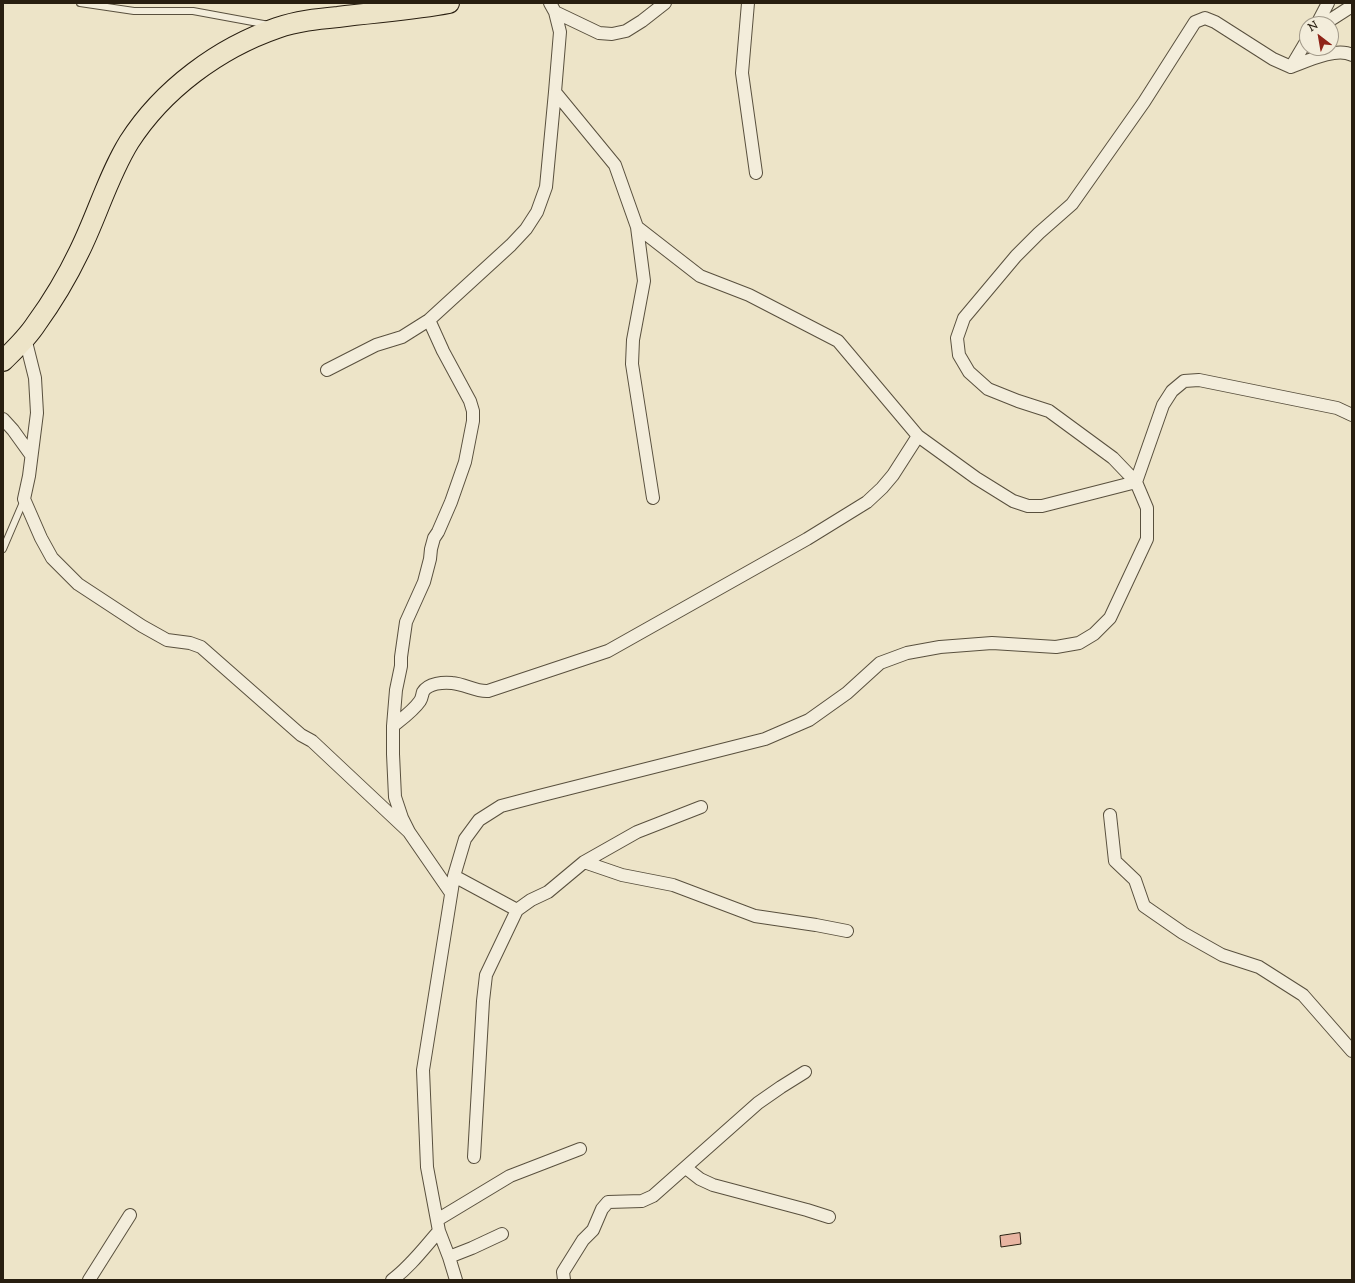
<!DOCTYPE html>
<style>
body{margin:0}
#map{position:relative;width:1355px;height:1283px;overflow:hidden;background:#ede4c8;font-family:"Sorts Mill Goudy",serif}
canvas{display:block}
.frame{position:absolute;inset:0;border:4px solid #281e10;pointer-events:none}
.north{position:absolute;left:1299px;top:16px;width:40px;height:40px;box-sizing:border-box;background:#f3eddb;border:1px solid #a29a8a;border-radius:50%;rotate:329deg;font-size:11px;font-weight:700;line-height:16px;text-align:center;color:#281e10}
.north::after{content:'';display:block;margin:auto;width:14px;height:18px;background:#8f2418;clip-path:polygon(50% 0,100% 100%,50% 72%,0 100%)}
</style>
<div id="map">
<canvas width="1355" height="1283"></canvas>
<div class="frame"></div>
<div class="north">N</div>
</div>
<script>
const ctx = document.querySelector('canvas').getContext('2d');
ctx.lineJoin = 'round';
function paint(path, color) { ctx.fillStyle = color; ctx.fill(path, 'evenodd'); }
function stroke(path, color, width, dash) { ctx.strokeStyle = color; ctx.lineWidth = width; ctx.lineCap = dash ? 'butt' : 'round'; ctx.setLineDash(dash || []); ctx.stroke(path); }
const building = new Path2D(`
 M1020,1233L1021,1244L1001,1247L1000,1236Z`);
paint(building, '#e8b5a2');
stroke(building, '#281e10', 1);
const lane = new Path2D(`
 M80,3L134,11H193L269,25
 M3,549L24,500`);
const street = new Path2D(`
 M748,3L742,73L756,173
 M555,12L599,33L612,34L626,31L642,21L665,3
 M1317,24L1328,3
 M1324,24L1352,6
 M1291,67L1307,40
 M555,92L615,165L637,227L644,281L633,340L632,364L653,498
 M637,227L700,276L749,295L838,341L918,436L976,478L1013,501L1028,506H1042L1136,482
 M429,320L443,351L470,401L473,411V421L465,462L451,502L438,532L434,538L431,549L430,559L424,582L406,622L401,657V666L396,690L393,726V754L395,797L402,818L409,832L451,893
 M25,338L35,378L37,413L29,476L24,499L41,538L52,558L78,584L142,626L167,640L190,643L201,647L301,735L312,741L409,832
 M327,370L376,345L402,337L429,320L511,245L526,229L537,212L546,187L555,92L560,32L555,12L550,3
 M3,419L13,430L31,455
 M1136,482L1163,405L1172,391L1184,381L1199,380L1337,408L1352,415
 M393,726C403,718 413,711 420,701C422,698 422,695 423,692C428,683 444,682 452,683C465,684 476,692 488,691L608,651L807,539L867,502L882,488L893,475L918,436
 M1110,815L1115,861L1135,880L1144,906L1183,933L1222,955L1259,967L1303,995L1352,1051
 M584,862L622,875L673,885L755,916L816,925L847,931
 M454,876L517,910L531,900L548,892L584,862L637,832L701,807
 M474,1157L483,1001L486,975L517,910
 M686,1168L700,1179L713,1185L807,1210L829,1217
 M437,1220L510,1176L580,1149
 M449,1257L472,1248L502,1234
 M89,1280L130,1215
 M392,1280C410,1267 424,1248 439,1231
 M456,1280L449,1257L439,1231L427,1167L423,1070L454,876L465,839L479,820L501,806L539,796L765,739L809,720L847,693L880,663L907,653L940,647L992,643L1056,647L1079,643L1094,634L1110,618L1147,539V508L1136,482L1113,458L1049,411L1018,401L988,389L969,372L959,355L957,338L964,318L1016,256L1039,233L1072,204L1144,102L1195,22L1205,18L1215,22L1273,59L1291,67C1307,61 1336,47 1352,55
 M564,1280L563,1272L583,1240L593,1230L602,1209L608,1202L642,1201L653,1196L758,1103L781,1087L805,1072`);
const primary = new Path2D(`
 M3,361C14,350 27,338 36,324C52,302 67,277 79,252C97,216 108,176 129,142C163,89 219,48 277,28C297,21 317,19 338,17C375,12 413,10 449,3`);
stroke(lane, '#59503e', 8);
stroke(street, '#59503e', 14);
stroke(primary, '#281e10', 22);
stroke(lane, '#f3eddb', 6);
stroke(street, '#f3eddb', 12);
stroke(primary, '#ede4c8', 20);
</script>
